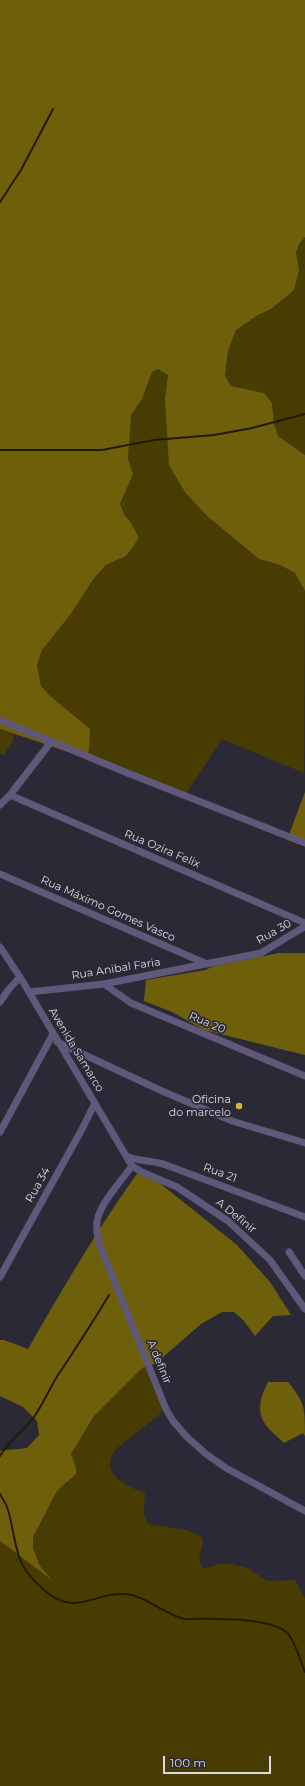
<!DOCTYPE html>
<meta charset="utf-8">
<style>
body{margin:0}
#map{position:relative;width:305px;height:1786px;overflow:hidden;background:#2c2936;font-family:Montserrat,sans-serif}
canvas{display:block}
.scale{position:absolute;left:163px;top:1756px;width:108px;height:18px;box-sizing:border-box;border:2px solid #dcdbe3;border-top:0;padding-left:5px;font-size:12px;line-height:14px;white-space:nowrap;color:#dcdbe3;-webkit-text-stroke:3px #2c2936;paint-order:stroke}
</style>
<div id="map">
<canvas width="305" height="1786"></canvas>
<div class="scale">100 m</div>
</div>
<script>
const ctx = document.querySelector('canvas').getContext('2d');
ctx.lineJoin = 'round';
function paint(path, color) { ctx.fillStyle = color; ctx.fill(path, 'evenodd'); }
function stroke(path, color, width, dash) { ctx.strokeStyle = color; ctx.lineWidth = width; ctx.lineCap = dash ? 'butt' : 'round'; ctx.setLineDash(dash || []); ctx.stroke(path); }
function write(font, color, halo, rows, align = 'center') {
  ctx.font = font + ' Montserrat,sans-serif'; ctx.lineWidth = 3.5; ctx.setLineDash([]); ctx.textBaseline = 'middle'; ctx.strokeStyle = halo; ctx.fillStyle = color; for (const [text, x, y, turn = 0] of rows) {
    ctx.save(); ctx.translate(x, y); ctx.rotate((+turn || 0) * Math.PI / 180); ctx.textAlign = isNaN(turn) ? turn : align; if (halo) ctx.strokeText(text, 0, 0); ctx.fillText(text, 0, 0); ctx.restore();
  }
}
paint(new Path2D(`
 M305,237V455L278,436L274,424L272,403L264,393L231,386L225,376L228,351L236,330L258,315L299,270C296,256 293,249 305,237Z
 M158,369L168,375L165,399L207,516L259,559L280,565L295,573L305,591L304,773L222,739L184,797L86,758L50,696L41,686L37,665L42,650L70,615L81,597L106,565L126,556L130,521L125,516L120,504L133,474L128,459L131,414L142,399L152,372Z
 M0,729L13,734V741L4,755L0,753Z
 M151,1365L163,1410L160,1414L116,1449C98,1474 126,1486 145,1493C145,1504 141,1516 149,1524L186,1530L201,1536L203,1543L199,1558L202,1569L220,1564H233L248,1568L267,1581L295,1580L305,1598V1786H0V1541L51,1578L40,1566L33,1548V1537L57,1491L67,1483L76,1468L71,1454L94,1416L142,1368Z`), '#473c02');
paint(new Path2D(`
 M0,0H305V237L299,244L296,253L299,270L294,290L271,309L258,315L236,330L228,351L225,376L231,386L264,393L272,403L274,424L278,436L305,455V591L295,573L280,565L259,559L207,516L185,492L169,465L165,399L168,375L158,369L152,372L142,399L131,415L128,459L133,474L120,504L125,516L130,521L139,538L126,556L106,565L93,580L70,615L42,650L37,665L41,686L50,696L90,729L89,750L86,758L0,729Z
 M305,792V846L287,840Z
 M279,953H305V1055L204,1030L172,1012L144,1001L146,980L206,970L213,966Z
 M141,1168L237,1245L270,1282L291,1315L273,1316L255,1336L244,1321L234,1312H222L201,1324L155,1364L142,1368L94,1416L71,1454L76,1468V1474L57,1491L33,1537V1548L40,1566L52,1580L0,1541V1451L27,1448L39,1435L37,1421L23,1407L0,1396V1340H4L28,1349C63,1288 99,1226 141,1168Z
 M268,1382H288C305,1403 305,1407 305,1436L303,1433L284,1443C278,1437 268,1430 264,1422C256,1409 262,1394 268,1382Z`), '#6e600b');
stroke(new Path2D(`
 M0,202L21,170L53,109
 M0,450H102L154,440L214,435L252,428L305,414
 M0,1456C10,1439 23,1432 34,1417C43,1404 50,1388 58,1375C76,1348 93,1322 109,1295
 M0,1494C2,1498 5,1502 7,1507C14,1526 13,1547 23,1566C29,1576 36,1583 45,1591C78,1619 98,1588 132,1595C148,1599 166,1614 184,1619C208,1619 275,1616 289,1635C297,1646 300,1660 305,1672`), '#211b00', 2);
stroke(new Path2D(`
 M0,720L125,772L305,843
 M10,795L305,923
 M0,805L10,795L51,742
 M0,874L207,964
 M0,947L20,977L132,1166L142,1172L177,1187L228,1221L270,1260L305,1309
 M104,984L131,1003L305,1076
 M29,992L104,984L261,953L304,927
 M0,1002L9,989L20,977
 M57,1042L162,1091L232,1121L305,1143
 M0,1132L53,1034
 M126,1156C139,1162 153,1160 166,1165L305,1217
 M132,1166C121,1181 100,1204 97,1221C96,1229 97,1236 99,1243L166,1409L173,1421L187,1437L206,1454L226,1468L305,1511
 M289,1252L305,1276
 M0,1277L81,1131L95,1103`), '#5f587a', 7);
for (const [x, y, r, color] of [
 [239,1106,4,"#d0b837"]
]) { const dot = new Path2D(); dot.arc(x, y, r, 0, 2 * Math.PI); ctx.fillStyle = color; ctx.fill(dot); stroke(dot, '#2c2936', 1.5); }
write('11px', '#dcdbe3', '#2c2936', [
 ["Rua Ozira Felix",162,849,23],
 ["Rua Máximo Gomes Vasco",108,909,24],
 ["Rua 30",274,932,-30],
 ["Rua Anibal Faria",116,969,-9],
 ["Rua 20",207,1023,23],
 ["Avenida Samarco",76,1050,59],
 ["Rua 21",220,1173,20],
 ["Rua 34",38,1185,-61],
 ["A Definir",236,1216,39],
 ["A definir",159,1362,68]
]);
write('11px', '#dcdbe3', '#2c2936', [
 ["Oficina",231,1100],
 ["do marcelo",231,1113]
], 'right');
</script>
